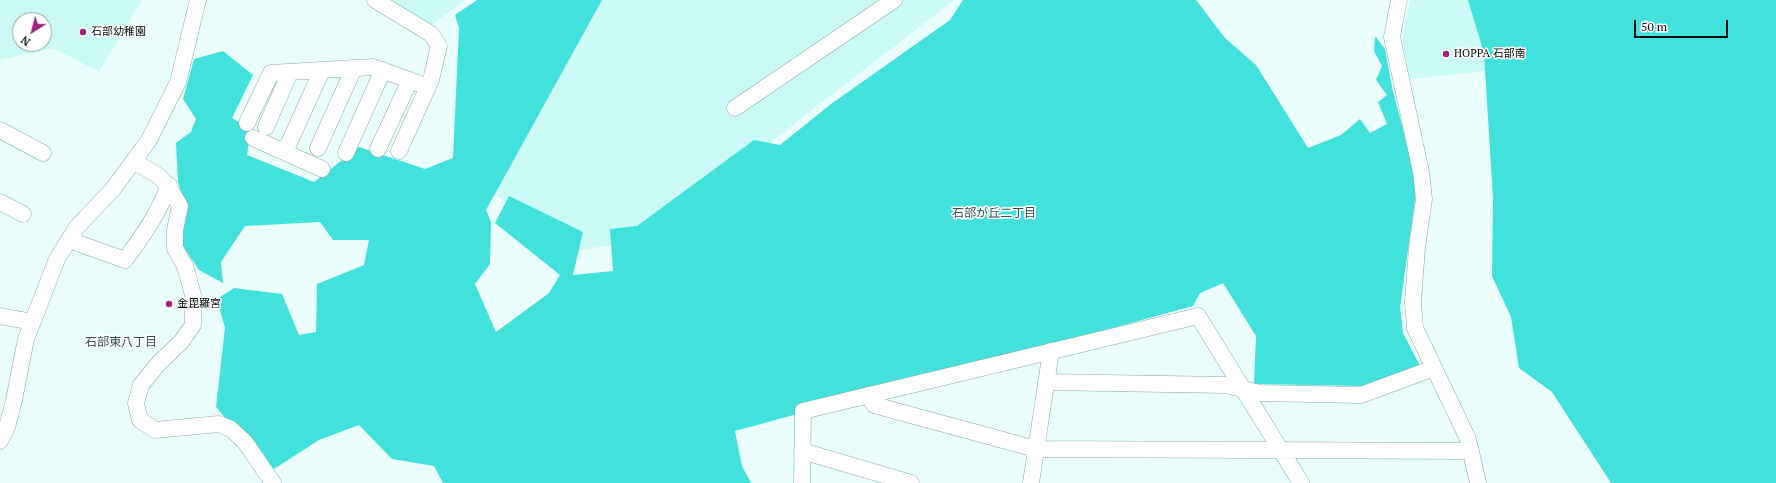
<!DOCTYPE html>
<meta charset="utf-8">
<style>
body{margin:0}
#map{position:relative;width:1776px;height:483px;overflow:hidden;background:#e9fefd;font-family:"PT Serif",serif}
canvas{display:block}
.north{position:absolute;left:12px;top:12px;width:40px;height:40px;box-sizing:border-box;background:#fff;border:1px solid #9a9f9e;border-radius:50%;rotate:216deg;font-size:11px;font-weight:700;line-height:16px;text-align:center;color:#030e0d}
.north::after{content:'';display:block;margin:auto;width:14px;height:18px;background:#9d237b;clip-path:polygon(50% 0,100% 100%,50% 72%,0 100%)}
.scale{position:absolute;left:1634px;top:20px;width:94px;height:18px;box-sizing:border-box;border:2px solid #030e0d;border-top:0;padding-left:5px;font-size:12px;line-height:14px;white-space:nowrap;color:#030e0d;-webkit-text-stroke:3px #fff;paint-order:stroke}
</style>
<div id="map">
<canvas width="1776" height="483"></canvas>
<div class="north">N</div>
<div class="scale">50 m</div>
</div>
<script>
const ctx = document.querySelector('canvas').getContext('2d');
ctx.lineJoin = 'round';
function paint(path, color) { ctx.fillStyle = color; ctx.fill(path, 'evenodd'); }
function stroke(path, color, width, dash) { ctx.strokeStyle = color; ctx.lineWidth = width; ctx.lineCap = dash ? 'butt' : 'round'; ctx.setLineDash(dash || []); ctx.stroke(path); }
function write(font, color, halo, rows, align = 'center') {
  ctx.font = font + ' "PT Serif","Noto Sans JP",serif'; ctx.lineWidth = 3; ctx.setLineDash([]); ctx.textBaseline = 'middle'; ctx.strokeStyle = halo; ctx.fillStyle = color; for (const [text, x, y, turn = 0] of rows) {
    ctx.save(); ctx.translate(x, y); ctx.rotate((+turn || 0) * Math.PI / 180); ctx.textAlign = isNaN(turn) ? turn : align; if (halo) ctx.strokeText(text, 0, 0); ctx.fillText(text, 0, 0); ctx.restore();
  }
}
paint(new Path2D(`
 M0,0H142L99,72L54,48L0,60ZM20,20H44V44H20Z
 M390,0H465L430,26Z
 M593,0H954L740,166L635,242L578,250L490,191Z
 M1410,0H1473L1492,70L1410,79L1402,39Z`), '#cbf9f6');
paint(new Path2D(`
 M477,0H602L486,210L491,222L490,264L475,284L496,332L549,293L560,275L495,223L509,196L583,232L573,275L613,271L610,229L637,226L754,140L780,145L831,104L950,20L963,0H1196L1225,38L1256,65L1308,148L1341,135L1360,119L1370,133L1387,124L1378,102L1387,95L1376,80L1382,66L1374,51L1375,36L1385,49L1392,87L1411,160L1416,193L1400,307L1403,333L1420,366L1363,386L1254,384L1256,336L1223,283L1200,293L1193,306L735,431L742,466L751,483H443L434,466L392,459L359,425L319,440L271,471L216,407L225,328L217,299L234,288L282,294L299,335L316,332L317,284L364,265L369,240H333L320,222L245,226L221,262L223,283L199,270L178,239L184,202L178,182L176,143L191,132L196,119L183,99L194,59L223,51L253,75L232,118L251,129L247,155L314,182L359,147L425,169L453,158L459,28L455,15Z
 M1468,0H1776V483H1611L1552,392L1519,368L1511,317L1492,276L1493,199L1484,53Z`), '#43e1dc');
const minor = new Path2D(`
 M375,0L431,34L439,46L431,80L399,151
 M1399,0L1392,37L1421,172L1424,199L1417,247L1413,302L1415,328L1468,439L1478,483
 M735,108L894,0
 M247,123L271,73L373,67L428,87
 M266,127L290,72
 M0,130L43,153
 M253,138L322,169
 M318,148L354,68
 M378,149L410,80
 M285,152L322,70
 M346,153L383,70
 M134,162C162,176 165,179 180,206L175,230V248L185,266L193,295V325L181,342L159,363L141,385L136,403L140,420L155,430L219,424L231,429L245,442L273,483
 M0,202L23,214
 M69,240L125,260C143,235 158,215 169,185
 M0,316L33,322
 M1046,382L1225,385L1260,393L1361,395L1434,368
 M868,395L874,405L1036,449L1471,451
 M0,441L7,427L14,400L26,339L57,259L77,227L113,189L149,140L178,82L198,0
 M802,451L911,483
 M802,483L803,411L1198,316L1301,483
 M1031,483L1051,351`);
stroke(minor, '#86a8a5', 17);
stroke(minor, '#fff', 16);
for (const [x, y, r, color] of [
 [83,32,4,"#9d237b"],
 [1446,54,4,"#9d237b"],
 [169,304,4,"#9d237b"]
]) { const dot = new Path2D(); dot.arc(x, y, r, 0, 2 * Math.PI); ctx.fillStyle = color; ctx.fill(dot); stroke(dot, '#fff', 1.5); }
write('11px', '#030e0d', '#fff', [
 ["石部幼稚園",91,32],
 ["HOPPA 石部南",1454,54],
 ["金毘羅宮",177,304]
], 'left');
write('12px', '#31504e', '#fff', [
 ["石部が丘二丁目",994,214],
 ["石部東八丁目",121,343]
]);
</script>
